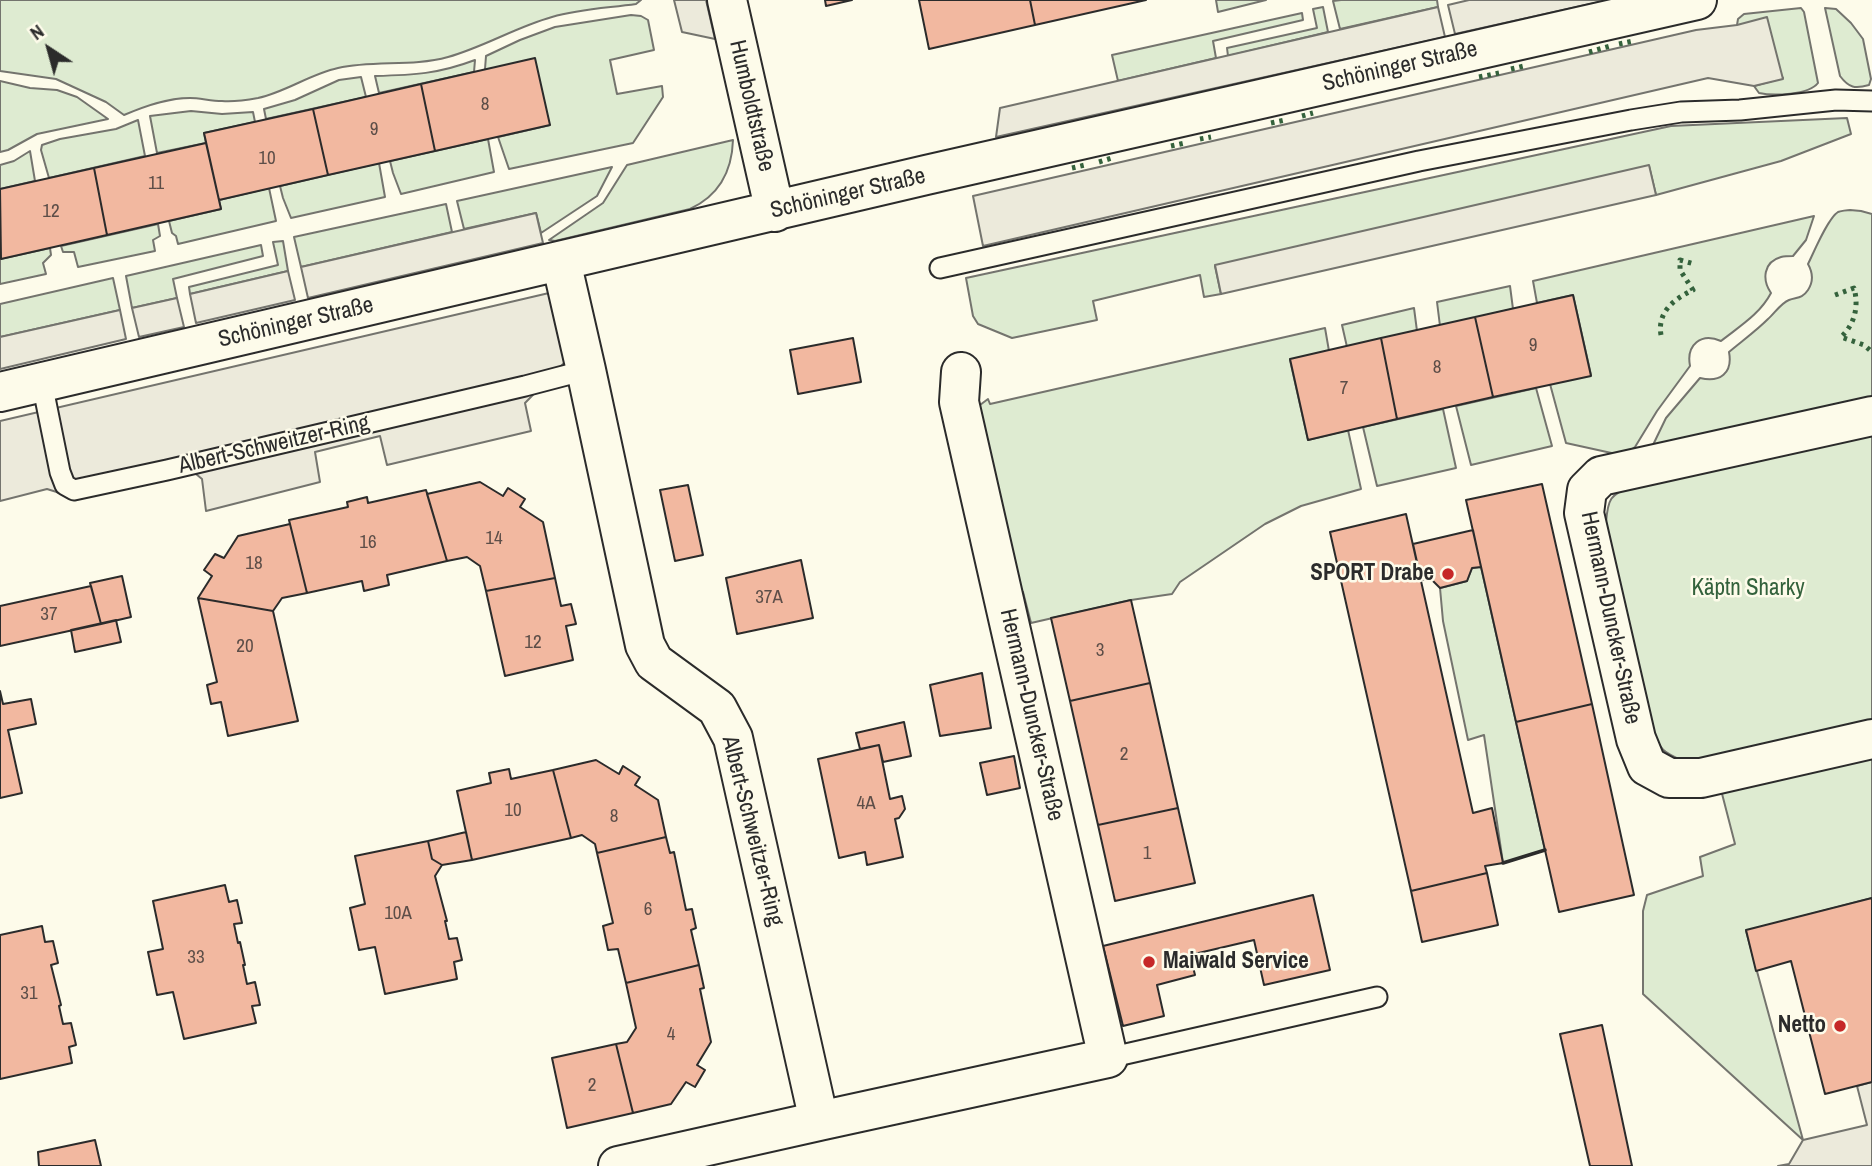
<!DOCTYPE html>
<meta charset="utf-8">
<style>
body{margin:0}
#map{position:relative;width:1872px;height:1166px;overflow:hidden;background:#fdfbea;font-family:"Archivo Narrow",sans-serif}
canvas{display:block}
.north{position:absolute;left:14px;top:14px;width:70px;height:70px;-webkit-text-stroke:5px #fdfbea;paint-order:stroke;rotate:324deg;font-size:19px;font-weight:700;line-height:28px;text-align:center;color:#2b2b2b}
.north::after{content:'';display:block;margin:auto;width:24px;height:32px;background:#2b2b2b;clip-path:polygon(50% 0,100% 100%,50% 72%,0 100%)}
</style>
<div id="map">
<canvas width="1872" height="1166"></canvas>
<div class="north">N</div>
</div>
<script>
const ctx = document.querySelector('canvas').getContext('2d');
ctx.lineJoin = 'round';
function paint(path, color) { ctx.fillStyle = color; ctx.fill(path, 'evenodd'); }
function stroke(path, color, width, dash) { ctx.strokeStyle = color; ctx.lineWidth = width; ctx.lineCap = dash ? 'butt' : 'round'; ctx.setLineDash(dash || []); ctx.stroke(path); }
function write(font, color, halo, rows, align = 'center') {
  ctx.font = font + ' "Archivo Narrow",sans-serif'; ctx.lineWidth = 5; ctx.setLineDash([]); ctx.textBaseline = 'middle'; ctx.strokeStyle = halo; ctx.fillStyle = color; for (const [text, x, y, turn = 0] of rows) {
    ctx.save(); ctx.translate(x, y); ctx.rotate((+turn || 0) * Math.PI / 180); ctx.textAlign = isNaN(turn) ? turn : align; if (halo) ctx.strokeText(text, 0, 0); ctx.fillText(text, 0, 0); ctx.restore();
  }
}
const green = new Path2D(`
 M0,0H641L636,4C608,8 579,9 552,17C516,27 484,47 448,57C412,67 374,60 338,68C310,74 286,92 258,98C247,100 233,102 222,101C211,101 200,98 190,98C167,98 145,106 124,115L106,102L56,79L0,71Z
 M1216,0H1266L1218,12Z
 M1341,0H1437L1438,7L1340,29L1333,1Z
 M1323,7L1328,32L1228,56L1227,48L1317,28L1313,9Z
 M1801,8L1804,12L1818,83C1809,95 1773,96 1759,93L1754,86L1783,78L1737,25L1738,19L1744,14Z
 M1825,8L1836,9L1851,23L1863,39L1871,79L1869,85C1855,89 1849,88 1840,76Z
 M1302,13L1303,20L1213,41L1216,58L1118,81L1112,55Z
 M631,15L641,16L648,20L654,50L610,60L617,94L662,86L663,97L633,143L509,169L498,137L550,125L485,69L486,56L520,40L555,27Z
 M475,60L474,72L379,93L375,76C414,75 438,74 475,60Z
 M361,77L366,97L266,119L264,109L295,100L339,80Z
 M0,81L30,88L57,90L77,97L108,119L37,134L8,150L0,152Z
 M191,111L222,114L253,112L255,122L204,133L206,143L157,153L150,116Z
 M1847,118L1851,134L1781,161L1656,195L1649,166L1215,266L1221,294L1204,297L1200,275L1093,301L1097,320L1012,338L978,324L973,316L966,278L1671,126Z
 M138,120L145,156L49,178L41,150L42,145L60,139L116,129Z
 M488,139L494,172L401,194L393,173L390,161Z
 M733,140C732,171 720,195 690,209L555,241L549,240L603,203L627,165Z
 M30,151L35,181L0,189V165L14,161Z
 M379,163L385,197L291,218L283,198L280,186Z
 M612,167L597,196L541,233L536,213L464,229L457,201Z
 M269,188L276,221L178,244L176,236L172,233L169,221L221,209L219,200Z
 M446,204L452,232L301,267L294,237Z
 M1850,210L1861,211L1872,214V399L1652,447L1666,418L1700,378C1720,383 1733,373 1729,352C1742,341 1756,331 1768,319C1774,314 1781,303 1789,300C1797,297 1802,299 1808,290C1814,281 1813,273 1808,264C1814,252 1828,218 1838,212C1840,211 1848,210 1850,210Z
 M1814,216L1806,240L1793,256C1789,256 1785,256 1781,257C1763,262 1762,280 1771,293C1760,314 1740,326 1721,341C1701,332 1686,345 1690,366L1657,411L1635,447L1627,453L1616,454L1566,443L1550,384L1591,375L1573,295L1537,303L1533,281Z
 M158,224L160,236L153,240L155,251L78,267L74,252H63L61,246Z
 M283,241L288,271L190,294L189,287L278,265L273,242Z
 M261,245L263,256L173,279L177,298L132,308L126,276Z
 M50,248L51,255L43,263L46,274L0,284V259Z
 M113,278L120,310L0,337V304Z
 M1510,286L1513,309L1440,326L1437,302Z
 M1414,308L1417,331L1347,347L1342,325Z
 M1325,328L1329,351L1290,360L1308,440L1348,430L1361,489L1301,506L1265,524L1180,582L1172,594L1131,600L1031,623L1023,592L1014,588L976,413L980,405L988,399L990,404Z
 M1536,388L1552,446L1471,465L1456,406Z
 M1443,409L1456,468L1377,486L1363,427Z
 M1872,432V724L1690,764C1665,753 1660,753 1651,726L1606,522C1608,499 1610,495 1631,486Z
 M1481,567L1545,850L1503,863L1484,735L1468,740L1443,621L1440,588L1467,581L1472,568Z
 M1872,751V898L1746,931L1803,1140L1643,994V911L1647,895L1703,876L1700,857L1735,844L1720,786Z`);
paint(green, '#deebd1');
stroke(green, '#74746e', 2);
const parking = new Path2D(`
 M674,0H706L715,39L682,32Z
 M1469,0H1608L1455,34L1448,5Z
 M1438,7L1445,37L996,137L1000,108Z
 M1767,17L1783,79L1754,86L1708,78L983,246L973,196L1696,30L1737,25Z
 M1649,165L1656,195L1221,294L1215,265Z
 M536,213L543,243L308,298L301,267Z
 M288,271L295,300L196,323L190,294Z
 M549,293L566,361L525,403L531,431L387,465L380,436L315,452L320,482L206,511L202,479L190,469L76,498L47,489L0,501V421Z
 M177,298L184,327L139,337L132,308Z
 M120,310L126,339L0,369V337Z
 M1872,1082V1166H1778L1789,1164L1803,1140L1867,1125L1857,1086Z`);
paint(parking, '#eceadb');
stroke(parking, '#74746e', 2);
const building = new Path2D(`
 M825,0H852L826,6Z
 M919,0H1030L1035,25L929,49Z
 M1030,0H1146L1035,25Z
 M535,58L550,125L435,151L421,84Z
 M421,84L435,151L328,175L313,109Z
 M313,109L328,175L219,200L204,133Z
 M206,143L221,209L107,235L94,168Z
 M94,168L107,235L1,259L0,189Z
 M1573,295L1591,376L1493,397L1475,317Z
 M1475,317L1493,397L1397,419L1381,338Z
 M853,338L861,382L798,394L790,350Z
 M1381,338L1397,419L1308,440L1290,359Z
 M480,482L503,496L508,488L525,499L520,507L543,522L555,578L486,591L480,566L467,557L447,561L427,494Z
 M1542,484L1592,704L1516,722L1466,500Z
 M688,485L703,555L675,561L660,490Z
 M426,490L447,561L387,575L389,585L364,591L362,581L307,593L289,520L348,507L347,502L367,497L368,503Z
 M1406,514L1473,813L1492,808L1503,863L1485,866L1487,873L1411,891L1330,532Z
 M290,524L307,593L282,598L273,611L198,598L212,576L204,570L215,554L224,558L238,536Z
 M1473,530L1481,567L1472,568L1467,581L1440,588L1430,578L1421,580L1413,544Z
 M801,560L813,618L737,634L726,578Z
 M122,576L131,617L101,624L90,583Z
 M555,578L561,606L571,604L576,624L566,626L573,660L505,676L486,591Z
 M91,586L101,624L0,646V606Z
 M198,598L273,611L298,721L228,736L221,702L211,704L207,685L217,682Z
 M1131,600L1150,683L1070,701L1051,618Z
 M116,620L121,642L75,652L71,630Z
 M982,673L991,728L940,736L930,685Z
 M1150,683L1178,808L1098,825L1070,701Z
 M0,691L3,704L31,699L36,724L8,730L22,793L0,798Z
 M1592,704L1634,895L1559,912L1516,722Z
 M904,722L911,756L883,762L879,745L860,749L856,733Z
 M879,745L890,799L902,796L905,809L899,818L895,819L903,857L867,865L865,852L839,858L818,759Z
 M1014,756L1020,788L987,795L980,763Z
 M596,760L619,774L623,766L640,777L635,785L658,800L666,837L597,853L595,844L582,835L571,838L553,770Z
 M509,769L511,779L553,770L571,838L472,860L457,791L491,783L489,773Z
 M1178,808L1195,883L1115,901L1098,825Z
 M466,832L472,860L442,865L432,859L428,841Z
 M666,837L670,853L674,852L686,910L692,909L696,928L691,930L699,965L626,983L618,949L608,950L603,926L613,923L597,853Z
 M428,841L432,859L442,865L435,876L447,921H445L449,939L457,938L462,960L454,962L457,979L385,994L375,947L359,950L350,908L365,904L355,856Z
 M1487,873L1498,925L1422,942L1411,891Z
 M225,885L229,902L237,900L242,923L234,924L238,943L240,942L245,965H243L247,984L255,982L260,1005L252,1006L256,1023L184,1039L173,992L157,995L148,952L163,949L153,901Z
 M1313,895L1330,970L1264,985L1254,940L1190,955L1195,975L1157,985L1164,1016L1123,1026L1103,946Z
 M1872,898V1082L1825,1094L1791,961L1756,971L1746,930Z
 M42,926L45,942L53,941L58,963L51,965L61,1005L59,1006L63,1024L71,1023L76,1045L69,1047L72,1063L0,1079V935Z
 M699,965L704,988L700,989L711,1042L697,1065L705,1070L695,1087L686,1082L671,1104L633,1113L616,1044L627,1042L636,1028L626,983Z
 M1602,1025L1632,1166H1590L1560,1034Z
 M616,1044L633,1113L567,1128L552,1058Z
 M95,1140L101,1166H39L38,1152Z`);
paint(building, '#f2b8a0');
stroke(building, '#2b2b2b', 2);
const service = new Path2D(`
 M940,268L1419,161L1631,120L1681,112L1740,110L1836,100L1872,101
 M42,383L60,472L65,485L74,490L167,470L525,386L586,370
 M1108,1058L1377,997`);
const minor = new Path2D(`
 M727,0L775,212
 M561,261L586,370L645,645L654,662L717,708L733,738L819,1121L618,1166
 M0,392L926,175L1697,0
 M1872,416L1601,476L1587,490L1584,513L1636,739L1647,766L1669,778H1701L1872,739
 M819,1121L1108,1058L959,402L961,372`);
stroke(service, '#2b2b2b', 23);
stroke(minor, '#2b2b2b', 42);
stroke(service, '#fdfbea', 19);
stroke(minor, '#fdfbea', 38);
stroke(new Path2D(`
 M1619,44L1633,41
 M1589,52L1610,46
 M1511,69L1524,66
 M1479,77L1499,73
 M1302,116L1313,113
 M1271,123L1285,120
 M1200,139L1211,137
 M1171,146L1185,143
 M1099,162L1112,158
 M1072,168L1085,165
 M1835,295L1854,288C1859,306 1855,324 1841,337L1864,345L1872,352
 M1661,335C1657,312 1674,299 1693,290L1680,270V260L1694,264`), '#34623c', 5, [3.5, 5]);
stroke(new Path2D(`
 M1503,863L1545,850`), '#2b2b2b', 3.5);
for (const [x, y, r, color] of [
 [1448,574,7,"#c62828"],
 [1149,962,7,"#c62828"],
 [1840,1026,7,"#c62828"]
]) { const dot = new Path2D(); dot.arc(x, y, r, 0, 2 * Math.PI); ctx.fillStyle = color; ctx.fill(dot); stroke(dot, '#fdfbea', 2.5); }
write('19px', '#5d4e48', null, [
 ["8",485,105],
 ["9",374,130],
 ["10",267,159],
 ["11",156,184],
 ["12",51,212],
 ["9",1533,346],
 ["8",1437,368],
 ["7",1344,389],
 ["14",494,539],
 ["16",368,543],
 ["18",254,564],
 ["37A",769,598],
 ["37",49,615],
 ["12",533,643],
 ["20",245,647],
 ["3",1100,651],
 ["2",1124,755],
 ["4A",866,804],
 ["10",513,811],
 ["8",614,817],
 ["1",1147,854],
 ["6",648,910],
 ["10A",398,914],
 ["33",196,958],
 ["31",29,994],
 ["4",671,1035],
 ["2",592,1086]
]);
write('23px', '#2b2b2b', '#fdfbea', [
 ["Schöninger Straße",1400,67,-13],
 ["Humboldtstraße",751,106,77],
 ["Schöninger Straße",848,194,-13],
 ["Schöninger Straße",296,323,-13],
 ["Albert-Schweitzer-Ring",274,445,-13],
 ["Hermann-Duncker-Straße",1610,618,78],
 ["Hermann-Duncker-Straße",1031,715,77],
 ["Albert-Schweitzer-Ring",752,831,76]
]);
write('bold 23px', '#2b2b2b', '#fdfbea', [
 ["SPORT Drabe",1434,574],
 ["Maiwald Service",1163,962,"left"],
 ["Netto",1826,1026]
], 'right');
write('23px', '#34623c', '#fdfbea', [
 ["Käptn Sharky",1748,589]
]);
</script>
